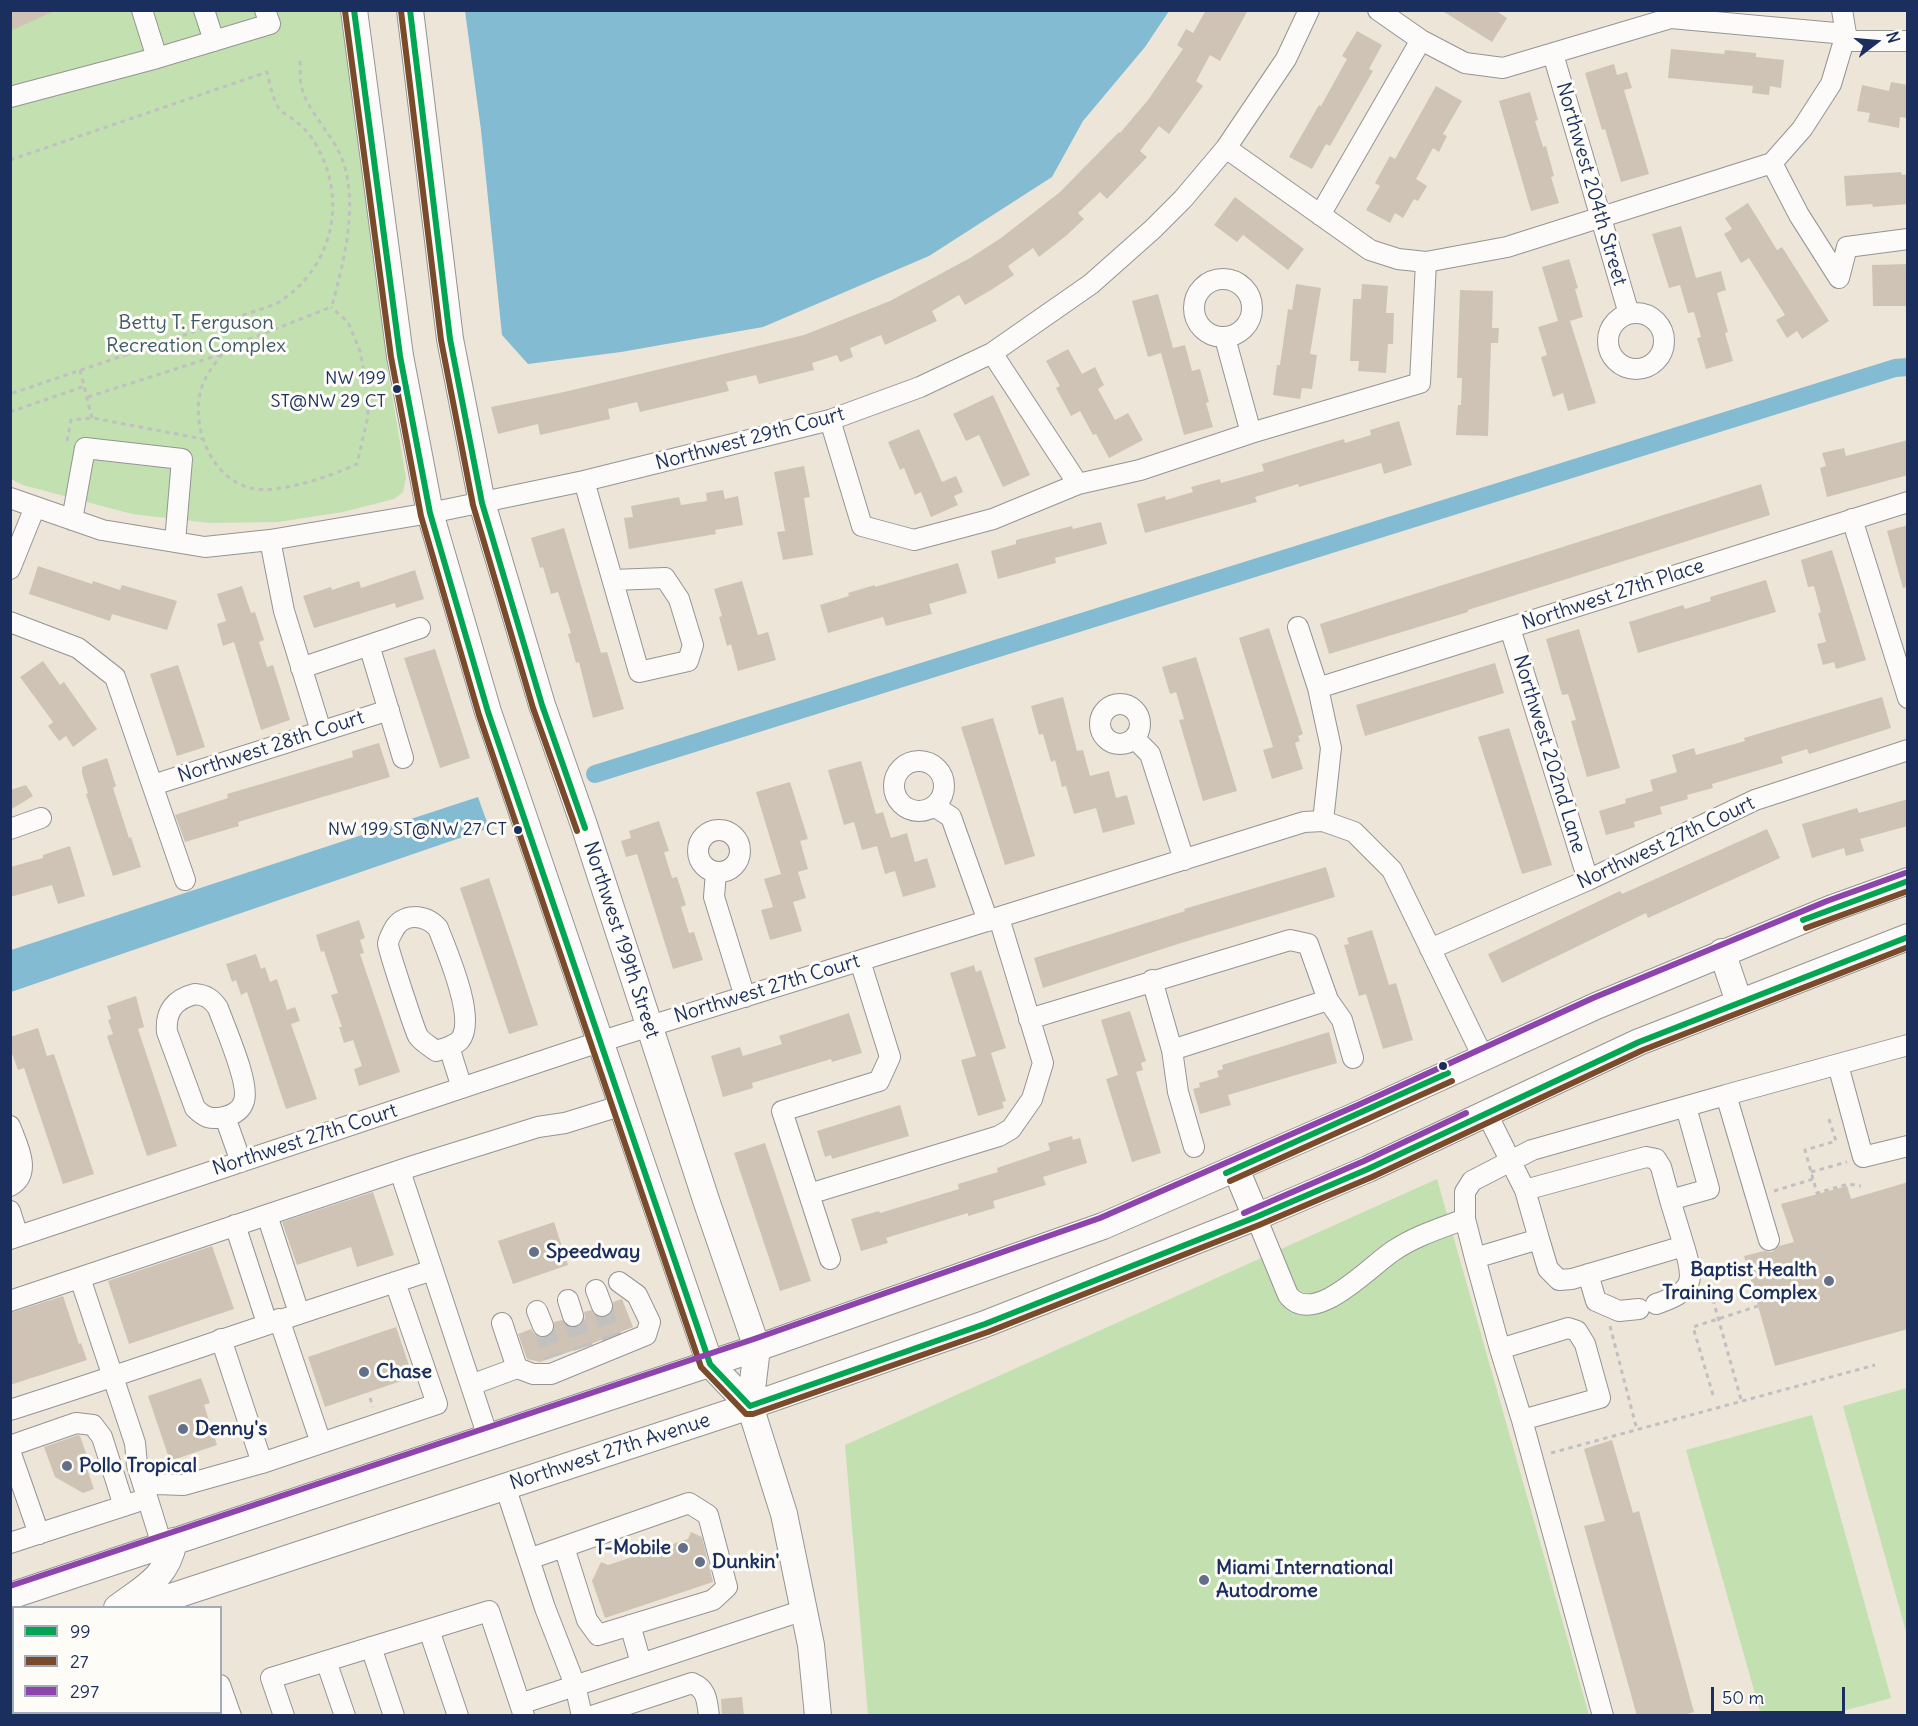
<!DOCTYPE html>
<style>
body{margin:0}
#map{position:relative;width:1918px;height:1726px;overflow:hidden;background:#ede5d8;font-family:Delius,sans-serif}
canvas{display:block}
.frame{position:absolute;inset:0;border:12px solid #1b2f5e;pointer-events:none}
.legend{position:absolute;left:12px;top:1606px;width:210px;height:108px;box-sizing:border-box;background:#fdfcf7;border:2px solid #a3aaba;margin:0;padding:8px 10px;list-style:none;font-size:18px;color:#1b2f5e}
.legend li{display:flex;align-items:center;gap:12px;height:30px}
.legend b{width:30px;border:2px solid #a3aaba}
.north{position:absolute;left:1846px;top:12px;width:60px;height:60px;-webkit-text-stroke:4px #fdfcf7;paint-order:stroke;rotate:74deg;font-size:16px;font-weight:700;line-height:24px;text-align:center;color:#1b2f5e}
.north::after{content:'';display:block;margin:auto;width:21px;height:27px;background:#1b2f5e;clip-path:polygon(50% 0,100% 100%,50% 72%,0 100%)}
.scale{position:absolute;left:1711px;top:1687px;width:134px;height:27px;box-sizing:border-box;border:3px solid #1b2f5e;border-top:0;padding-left:8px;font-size:18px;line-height:21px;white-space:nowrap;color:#1b2f5e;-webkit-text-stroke:4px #fdfcf7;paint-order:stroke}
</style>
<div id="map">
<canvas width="1918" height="1726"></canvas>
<div class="frame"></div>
<ul class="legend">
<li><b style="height:8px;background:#00a651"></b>99</li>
<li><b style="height:8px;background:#7a4b2a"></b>27</li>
<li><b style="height:8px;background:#8e44ad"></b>297</li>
</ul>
<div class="north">N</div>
<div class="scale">50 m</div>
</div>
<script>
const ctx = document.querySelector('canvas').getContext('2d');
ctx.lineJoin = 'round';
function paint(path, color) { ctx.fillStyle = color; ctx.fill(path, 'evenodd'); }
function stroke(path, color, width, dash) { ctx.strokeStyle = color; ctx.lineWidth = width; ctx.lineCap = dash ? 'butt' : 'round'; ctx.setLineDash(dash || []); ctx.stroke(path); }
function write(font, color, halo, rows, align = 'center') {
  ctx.font = font + ' Delius,sans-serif'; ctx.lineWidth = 6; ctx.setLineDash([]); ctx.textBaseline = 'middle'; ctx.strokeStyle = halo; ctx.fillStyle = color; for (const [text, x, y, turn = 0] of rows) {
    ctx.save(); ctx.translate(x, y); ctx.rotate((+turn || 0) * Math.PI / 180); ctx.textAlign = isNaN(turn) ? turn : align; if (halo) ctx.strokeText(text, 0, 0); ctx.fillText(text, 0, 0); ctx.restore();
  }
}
paint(new Path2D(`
 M11,11H342L369,210L388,371L406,478L403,492L394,499L343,512L278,522L210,523L132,514L23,485L11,479Z
 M1437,1179L1589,1715H868L845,1445Z
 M1907,1388H1908L1907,1635L1843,1406Z
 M1812,1415L1891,1698L1828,1715H1761L1686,1450Z`), '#c2e0b0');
paint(new Path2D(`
 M465,11V10L1169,11L1145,47L1083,121L1052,177L929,256L763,327L621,352L528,364L502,335L481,130Z
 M478,797L489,828L11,992V950Z`), '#83bbd3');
stroke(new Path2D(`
 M595,774L1895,368L1908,367`), '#83bbd3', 18);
paint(new Path2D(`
 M10,10H57L10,31Z
 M1206,10H1248L1220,61L1210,55L1196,81L1203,86L1169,134L1159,126L1140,151L1147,157L1107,199L1100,192L1078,213L1084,219L1067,235L1039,257L1033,248L1008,266L1014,275L991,290L965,305L959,295L932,311L937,321L885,345L881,335L850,348L853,357L840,362L837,355L812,363L814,370L759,384L756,375L726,382L729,391L640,412L637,402L608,409L610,419L540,435L538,424L498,434L491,407L564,392L804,335L890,301L970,258L1001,238L1060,192L1119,132L1120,133L1148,100L1183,49L1177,45L1186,29L1193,33Z
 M1441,10H1495L1507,18L1492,42Z
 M1357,31L1382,45L1369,69L1373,71L1330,146L1326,144L1312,169L1289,157L1319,105L1321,106L1347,59L1342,56Z
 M1671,49L1724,54L1725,50L1756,53V57L1784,60L1781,88L1770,86L1769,95L1752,93L1753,86L1668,78Z
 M1614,64L1617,75L1627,72L1632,88L1624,90L1649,174L1621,182L1605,129L1602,130L1585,73Z
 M1891,82L1908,85V118L1900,117L1899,128L1868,122L1870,113L1857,111L1862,85L1889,91Z
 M1436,86L1462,101L1443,134L1447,136L1439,152L1433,148L1416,179L1427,186L1418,201L1414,199L1403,218L1395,213L1390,223L1366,210L1380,186L1375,183L1390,156L1395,159Z
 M1530,92L1538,120L1535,121L1543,147L1546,146L1554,176L1551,177L1559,203L1531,211L1499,101Z
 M1901,172L1902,175L1908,174V204L1873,207L1872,204L1846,206L1844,176Z
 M1235,197L1304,249L1288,270L1243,235L1237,242L1214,225Z
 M1748,203L1777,250L1782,247L1829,321L1802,339L1797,331L1787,338L1776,320L1785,315L1749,258L1741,263L1724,234L1732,229L1725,218Z
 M1681,226L1696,278L1721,271L1726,290L1717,293L1728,332L1725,333L1733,361L1706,369L1697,338L1701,337L1694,312L1688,313L1680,285L1669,288L1652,234Z
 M1569,259L1578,288L1575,289L1583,317L1570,321L1596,403L1568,411L1563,393L1553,397L1541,357L1547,355L1538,327L1558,321L1542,267Z
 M1908,264V306H1873L1872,265Z
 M1296,284L1321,288L1310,354L1317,355L1312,389L1302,388L1300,399L1273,395L1277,365H1280L1288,309L1292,310Z
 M1362,284L1388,286L1386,313H1394L1393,344H1388L1386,373L1358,371L1359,361H1350L1353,299H1361Z
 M1460,290L1493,291L1492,328H1499L1498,343H1491L1488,436L1456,435L1458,405H1461L1462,378H1457Z
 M1158,294L1173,348L1185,345L1192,371L1200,369L1209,402L1206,403L1213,427L1184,435L1161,353L1148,357L1132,301Z
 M1068,349L1082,374L1095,367L1104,385L1098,389L1115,420L1128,413L1143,440L1109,458L1096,434L1093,435L1080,411L1071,416L1056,388L1060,386L1046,361Z
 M993,395L1030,475L1003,487L979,435L966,441L953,414Z
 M1399,421L1412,465L1384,474L1381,463L1299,487L1298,484L1255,497L1257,502L1145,533L1137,504L1165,496L1166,500L1193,492L1191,487L1220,479L1221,483L1264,471L1262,464L1344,439L1345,443L1371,435L1370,430Z
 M919,429L942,482L956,476L963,492L954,496L958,505L931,517L921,492L915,495L904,468L900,470L888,442Z
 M1908,440V475L1827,497L1820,468L1826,466L1822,453L1844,448L1846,456Z
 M804,466L810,497L804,498L813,555L783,560L777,532L785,531L774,472Z
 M1761,484L1770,515L1468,610V612L1329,654L1320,624Z
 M723,490L725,499L738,496L743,525L715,530L716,534L629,549L624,518L633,517L631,506L679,497L681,505L707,501L706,493Z
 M1101,522L1107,544L1055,558L1056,563L998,579L991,551L1016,544V540L1072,526L1073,529Z
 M1908,525V587L1903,588L1887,531Z
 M564,528L601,653L607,652L624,709L593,718L579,662L576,663L568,634L571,633L558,592L551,594L543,567L540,568L531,538Z
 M1832,550L1866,660L1836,669L1834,662L1823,665L1817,644L1826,642L1818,613L1821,612L1814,586L1808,587L1801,560Z
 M958,563L967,593L929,604L932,614L886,626L883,617L828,633L820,605L849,596L848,593L875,585V587Z
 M38,566L92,584L93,581L120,590L122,585L177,601L167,630L112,614L110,621L29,594Z
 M415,570L424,599L396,608L395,603L314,628L303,596L331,587L332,590L359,581L361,588Z
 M1766,580L1776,612L1638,653L1629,622L1683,605L1685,609L1711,601L1710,597Z
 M742,581L758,635L768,632L776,660L738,671L731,644L727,646L719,617L722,616L714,589Z
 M242,586L251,613L255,612L264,640L259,642L267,667L273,665L290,720L261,730L234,642L223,646L217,624L226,621L217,594Z
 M1269,628L1303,734L1298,736L1300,741L1295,743L1303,769L1272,779L1263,750L1273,747L1239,638Z
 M1579,629L1620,768L1587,777L1571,721L1576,720L1568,694L1562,695L1546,639Z
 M435,649L470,758L440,768L404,658Z
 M1196,657L1237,791L1203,801L1179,720L1184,719L1176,692L1170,694L1162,667Z
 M43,661L60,685L64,682L97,729L73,747L66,736L59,741L48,726L53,722L20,677Z
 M1495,663L1504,693L1365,736L1356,705Z
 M178,665L205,747L177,756L150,674Z
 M1063,697L1077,751L1083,750L1090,776L1109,771L1116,798L1127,795L1135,824L1103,833L1096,808L1074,814L1066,786L1062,787L1055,760L1051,762L1043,734L1039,735L1031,706Z
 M1882,697L1891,728L1809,754L1807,749L1781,757L1783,763L1712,784L1713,788L1687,795L1688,799L1660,807L1662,814L1634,822L1635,827L1606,835L1599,811L1626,803L1625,799L1653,791L1650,780L1677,772L1672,755L1694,748L1696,755L1745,741L1744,738Z
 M993,718L1035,856L1005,865L961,727Z
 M1509,728L1552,865L1522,874L1478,737Z
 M379,743L390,777L238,822L239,826L185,842L175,815L228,798L227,794L353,757L352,751Z
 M107,758L116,786L113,788L129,838L131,837L141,867L113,876L86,794L88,793L82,773V767Z
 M861,761L876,814L883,812L891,838L907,833L915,862L927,858L936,887L903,897L895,871L885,874L877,846L862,850L854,822L844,825L828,770Z
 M790,782L808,839L800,841L808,869L798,872L806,898L793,902L802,931L770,940L761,910L773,907L764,879L781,874L756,792Z
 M26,785L33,796L10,810V790Z
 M1908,799V826L1860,839L1864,851L1846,856L1844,848L1812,858L1802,824L1857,808L1859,813Z
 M659,821L669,851L664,852L672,878L677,877L686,905L681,907L689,933L694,932L703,960L673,969L637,854L626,857L621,841L631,838L629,831Z
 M1767,829L1780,858L1648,918L1646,913L1502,983L1488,954L1620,891L1622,894Z
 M70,846L85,896L58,904L52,885L10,897V867L43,858V855Z
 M1326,867L1335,897L1181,943L1043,988L1034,958L1185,911L1184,909Z
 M489,878L538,1025L509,1034L460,888Z
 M359,920L365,938L360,940L364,953L360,954L400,1072L359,1086L354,1069L362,1066L353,1040L344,1043L339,1027H342L331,995L338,993L324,951L321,952L316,935Z
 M1372,930L1389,985L1396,983L1413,1040L1383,1049L1366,994L1359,996L1344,945L1349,944L1347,938Z
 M256,954L261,969L265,967L270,982L277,979L287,1010L295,1007L300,1021L291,1024L317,1099L286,1109L247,992L241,995L236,980L232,982L226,964Z
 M974,965L976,972L981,970L1006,1048L991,1053L1006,1101L1002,1102L1004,1108L978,1116L961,1060L976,1056L950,973Z
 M136,996L144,1027L138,1029L177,1146L147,1156L107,1036L113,1034L108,1020L111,1019L107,1006Z
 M1130,1011L1146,1061L1141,1063L1143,1070L1136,1072L1161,1153L1132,1162L1106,1079L1118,1075L1101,1020Z
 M849,1013L862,1053L832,1062L831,1059L752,1083L753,1088L723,1097L711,1056L740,1047L743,1056L782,1044L779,1036Z
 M38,1028L47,1056L54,1054L94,1174L63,1184L24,1068L18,1070L10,1048V1037Z
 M1329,1032L1337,1063L1228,1095L1231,1105L1200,1114L1193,1089L1200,1087L1199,1083L1219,1077L1217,1071L1223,1069L1222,1065Z
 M900,1105L909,1136L832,1159L831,1155L825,1157L817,1131Z
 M1072,1136L1073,1140L1080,1138L1087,1163L1043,1177L1046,1185L993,1201L995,1208L968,1216V1213L886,1238L888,1243L861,1251L851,1219L879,1211L880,1213L959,1189L958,1184L998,1172L997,1168L1050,1150L1048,1143Z
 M765,1143L811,1281L780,1291L734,1153Z
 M1908,1182V1329L1775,1366L1744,1256L1764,1251L1772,1252L1779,1246L1794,1242L1781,1204L1847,1186L1851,1199Z
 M373,1192L394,1255L357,1267L351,1247L297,1265L282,1222Z
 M554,1222L568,1265L513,1284L498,1241Z
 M212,1246L234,1309L129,1344L108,1281Z
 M63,1296L79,1344L81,1343L87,1360L10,1385V1313Z
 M622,1299L633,1327L586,1346L540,1362L527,1359L518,1334L531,1329L536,1336L547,1337L553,1333L554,1322L562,1320L570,1328L577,1327L585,1319L584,1312L591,1310L595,1316L606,1317L612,1313L613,1302Z
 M396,1327L413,1377L325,1407L308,1357Z
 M201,1378L210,1403L204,1405L217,1445L170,1461L148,1396Z
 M78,1435L80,1436L90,1464L87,1469L94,1489L83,1493L55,1477L44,1447Z
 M1612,1440L1633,1513L1639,1511L1694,1712L1680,1716H1637L1584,1526L1605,1521L1584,1449Z
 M691,1532L702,1537L713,1582L605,1618L592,1581L601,1562L608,1565L688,1539Z
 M742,1697L744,1716H722L721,1699Z`), '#cfc3b5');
stroke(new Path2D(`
 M602,1306L612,1338
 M573,1316L583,1348
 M543,1326L554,1357`), '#c3c1c0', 20, [20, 10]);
const minor = new Path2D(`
 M142,10L157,58
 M204,10L214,41
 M1378,10L1421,40L1465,63L1503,68L1671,18L1846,34L1850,41H1908
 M1553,54L1629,314
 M10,97L157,58L270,24L265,10
 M1226,148L1370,250L1398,259L1426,262L1507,247L1772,163L1802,129L1831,84L1846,34L1842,10
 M1772,163L1799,215L1839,278L1847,247L1908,239
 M1320,215L1421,40
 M1194 308a29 29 0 1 1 58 0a29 29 0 1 1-58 0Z
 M1608 341a28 28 0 1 1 56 0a28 28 0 1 1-56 0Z
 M1225,338L1251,433
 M992,353L1078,484
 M830,420L862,526L914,540L993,519L1078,484L1140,470L1251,433L1420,383L1426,262
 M584,481L639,672L688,661L693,645L679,599L665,578L613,580
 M10,498L102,530L205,547L270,540L430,513L584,481L830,420L920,387L992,353L1091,284L1153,229L1183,199L1226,148L1286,59L1309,10
 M1852,519L1908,698
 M72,520L85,448L182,459L175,542
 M270,540L284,611L321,731
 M10,569L35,507
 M10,622L78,648L115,677L185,880
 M1298,627L1318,688L1331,748L1323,821
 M1510,628L1588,880
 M369,645L403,758
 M301,668L420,628
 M1318,688L1908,502
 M1100 724a20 20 0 1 1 40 0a20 20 0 1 1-40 0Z
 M1135,739L1150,754L1184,860
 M894 786a25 25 0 1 1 50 0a25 25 0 1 1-50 0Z
 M153,785L389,710
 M934,806L951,817L988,921
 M10,829L41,818
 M698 851a21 21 0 1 1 42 0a21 21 0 1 1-42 0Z
 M716,872L714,897L745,997
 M1430,949L1588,880L1755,800L1908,750
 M1152,980L1172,1050L1178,1092L1194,1147
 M195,994C206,995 212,999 218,1008C225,1028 250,1083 244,1101C241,1111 233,1115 224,1117C210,1120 204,1117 195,1108L167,1032C165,1011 175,999 195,994Z
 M1029,1019L1290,940L1308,944L1328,1000L1342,1020L1353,1058
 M449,1047L436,1051C431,1047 422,1042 418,1036C415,1031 388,949 388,944C388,940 391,935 393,931C402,912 425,914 438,928C447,952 477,1019 460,1040C458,1043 452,1045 449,1047L462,1088
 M1172,1050L1328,1000
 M1838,1065L1863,1157L1908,1146
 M1487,1114L1525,1190
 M225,1117L241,1162
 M10,1126C17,1145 33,1173 10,1186
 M400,1171L488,1437
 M809,1194L999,1136L1011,1129L1032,1099L1043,1063L999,918
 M10,1211L18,1236
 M267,1215L299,1313
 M1256,1217L1288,1295C1314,1328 1370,1266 1393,1251C1415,1236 1441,1228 1465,1219
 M235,1225L267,1323
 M10,1239L599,1042L1304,822L1323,821L1354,832L1392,870L1483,1057
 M1539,1239L1525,1190L1646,1157L1656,1159L1661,1167L1670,1200
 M1769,1240L1726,1095L1908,1045
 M1475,1258L1539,1239L1548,1269L1559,1280L1572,1279L1684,1246L1670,1200L1709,1189L1686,1107
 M830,1259L782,1111L879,1081L890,1057L860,961
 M1588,1274L1596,1301L1619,1311L1639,1309
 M80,1278L135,1443L137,1465L162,1545
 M596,1290L602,1306
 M568,1300L573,1316
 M10,1301L413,1166L538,1127L565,1123L623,1105
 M1656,1304C1694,1291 1695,1282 1684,1246
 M537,1311L543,1326
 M279,1319L321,1443
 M502,1323L517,1368
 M221,1339L262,1463
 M1500,1349L1568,1328L1577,1331L1585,1344L1600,1398L1522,1420
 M471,1385L517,1368L533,1374H551L646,1335L650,1322L637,1295L619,1282
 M10,1410C152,1365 291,1315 433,1270
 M10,1446L76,1423L93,1425L102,1437L124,1506
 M10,1451L39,1534
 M155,1484L184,1485L262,1463L437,1404L395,1282
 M505,1486L545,1608L575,1685L582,1716
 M10,1543L136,1502
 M529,1559L689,1503L708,1515L727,1587L713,1600L598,1635L587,1620L564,1547
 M630,1625L641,1663
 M429,1630L458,1716
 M371,1647L394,1716
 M326,1661L345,1716
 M220,1685L231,1716
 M520,1704L804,1610
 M156,1712L159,1716
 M131,1716L142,1712
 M284,1716L271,1678L489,1611L524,1716
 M592,1716L692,1683C707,1689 707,1701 709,1716
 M1603,1716L1522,1420L1500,1349L1475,1258L1465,1219V1192L1472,1181L1532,1150L1726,1095`);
const major = new Path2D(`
 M354,10L400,356L430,513L488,712L710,1364L750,1406
 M410,10L450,339L482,503L542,705L584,825L707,1203L757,1348L750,1406L784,1514L811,1645L818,1716
 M1722,952L1739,1002
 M1236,1169L1256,1217
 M10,1596L757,1348L1103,1226L1362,1113L1596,1006L1830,909L1908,881
 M117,1608C145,1587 167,1578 174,1541
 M137,1608L750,1406L985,1324L1256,1217L1368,1169L1639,1042L1908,937
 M10,1650L14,1649`);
stroke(minor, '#959495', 22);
stroke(major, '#959495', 28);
stroke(new Path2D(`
 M300,61C301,70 299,80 302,89C309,112 328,130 339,152C361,197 344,261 332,306
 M10,160L267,72C270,83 272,97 278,107C282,114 293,118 299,124C306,130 312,137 316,145C349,201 332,270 276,304L10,394
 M222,354C213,366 203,378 200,394C192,429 212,478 250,488C278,495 331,476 357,464L368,416L367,389L360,351L348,322L331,307
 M80,370L92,418
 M88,397L222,354L245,341L331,307
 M10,412L85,386
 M67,441L71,420L93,418L203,439
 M1811,1172L1847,1162
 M1813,1179L1805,1150L1836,1141L1829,1119
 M1774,1191L1813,1179L1817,1193L1848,1184L1861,1186
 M1708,1282L1742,1403
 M1610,1326L1637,1430
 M1713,1395L1693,1327L1758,1306
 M370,1398L373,1407
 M1551,1453L1875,1365`), '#c0c0c3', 3, [4.5, 4.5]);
stroke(minor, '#fcfbf9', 20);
stroke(major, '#fcfbf9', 26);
stroke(new Path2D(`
 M354,10L400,356L430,513L488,712L710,1364L750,1406L985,1324L1256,1217L1368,1169L1639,1042L1908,937
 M410,10L450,339L482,503L542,705L585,828
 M1803,920L1908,881
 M1226,1173L1448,1073`), '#00a651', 6);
stroke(new Path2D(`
 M345,11L391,357L421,516L479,715L701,1367L746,1414H753L988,1332L1259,1225L1372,1177L1643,1050L1908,947
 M401,11L441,340L473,505L533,708L577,831
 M1806,928L1908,891
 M1230,1181L1452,1081`), '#7a4b2a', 6);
stroke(new Path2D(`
 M1244,1213L1364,1161L1466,1113
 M10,1586L754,1339L1100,1218L1358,1105L1593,998L1827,901L1905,873`), '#8e44ad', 6);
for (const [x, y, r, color] of [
 [397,389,5,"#1b2f5e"],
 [518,830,5,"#1b2f5e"],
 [1443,1066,5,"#1b2f5e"],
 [534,1252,6,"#646f89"],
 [1829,1281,6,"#646f89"],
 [364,1372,6,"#646f89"],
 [183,1429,6,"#646f89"],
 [67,1466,6,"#646f89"],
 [683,1548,6,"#646f89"],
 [700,1562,6,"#646f89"],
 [1204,1580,6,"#646f89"]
]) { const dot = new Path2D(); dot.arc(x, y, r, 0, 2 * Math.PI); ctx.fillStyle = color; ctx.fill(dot); stroke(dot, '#fdfcf7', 2); }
write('18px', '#1b2f5e', '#fdfcf7', [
 ["NW 199",386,379],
 ["ST@NW 29 CT",386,402],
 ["NW 199 ST@NW 27 CT",507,830]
], 'right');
write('20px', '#1b2f5e', '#fdfcf7', [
 ["Northwest 204th Street",1591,184,74],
 ["Northwest 29th Court",750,439,-15],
 ["Northwest 27th Place",1613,595,-18],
 ["Northwest 28th Court",271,747,-18],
 ["Northwest 202nd Lane",1549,754,73],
 ["Northwest 27th Court",1666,843,-25],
 ["Northwest 199th Street",621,940,72],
 ["Northwest 27th Court",767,989,-17],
 ["Northwest 27th Court",305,1140,-18],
 ["Northwest 27th Avenue",610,1452,-18]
]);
write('20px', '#3c5a6a', '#fdfcf7', [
 ["Betty T. Ferguson",196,323],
 ["Recreation Complex",196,346]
]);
write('bold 20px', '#1b2f5e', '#fdfcf7', [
 ["Speedway",546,1252],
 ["Baptist Health",1817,1270,"right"],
 ["Training Complex",1817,1293,"right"],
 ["Chase",376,1372],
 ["Denny's",195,1429],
 ["Pollo Tropical",79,1466],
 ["T-Mobile",671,1548,"right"],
 ["Dunkin'",712,1562],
 ["Miami International",1216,1568],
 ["Autodrome",1216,1591]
], 'left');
</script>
